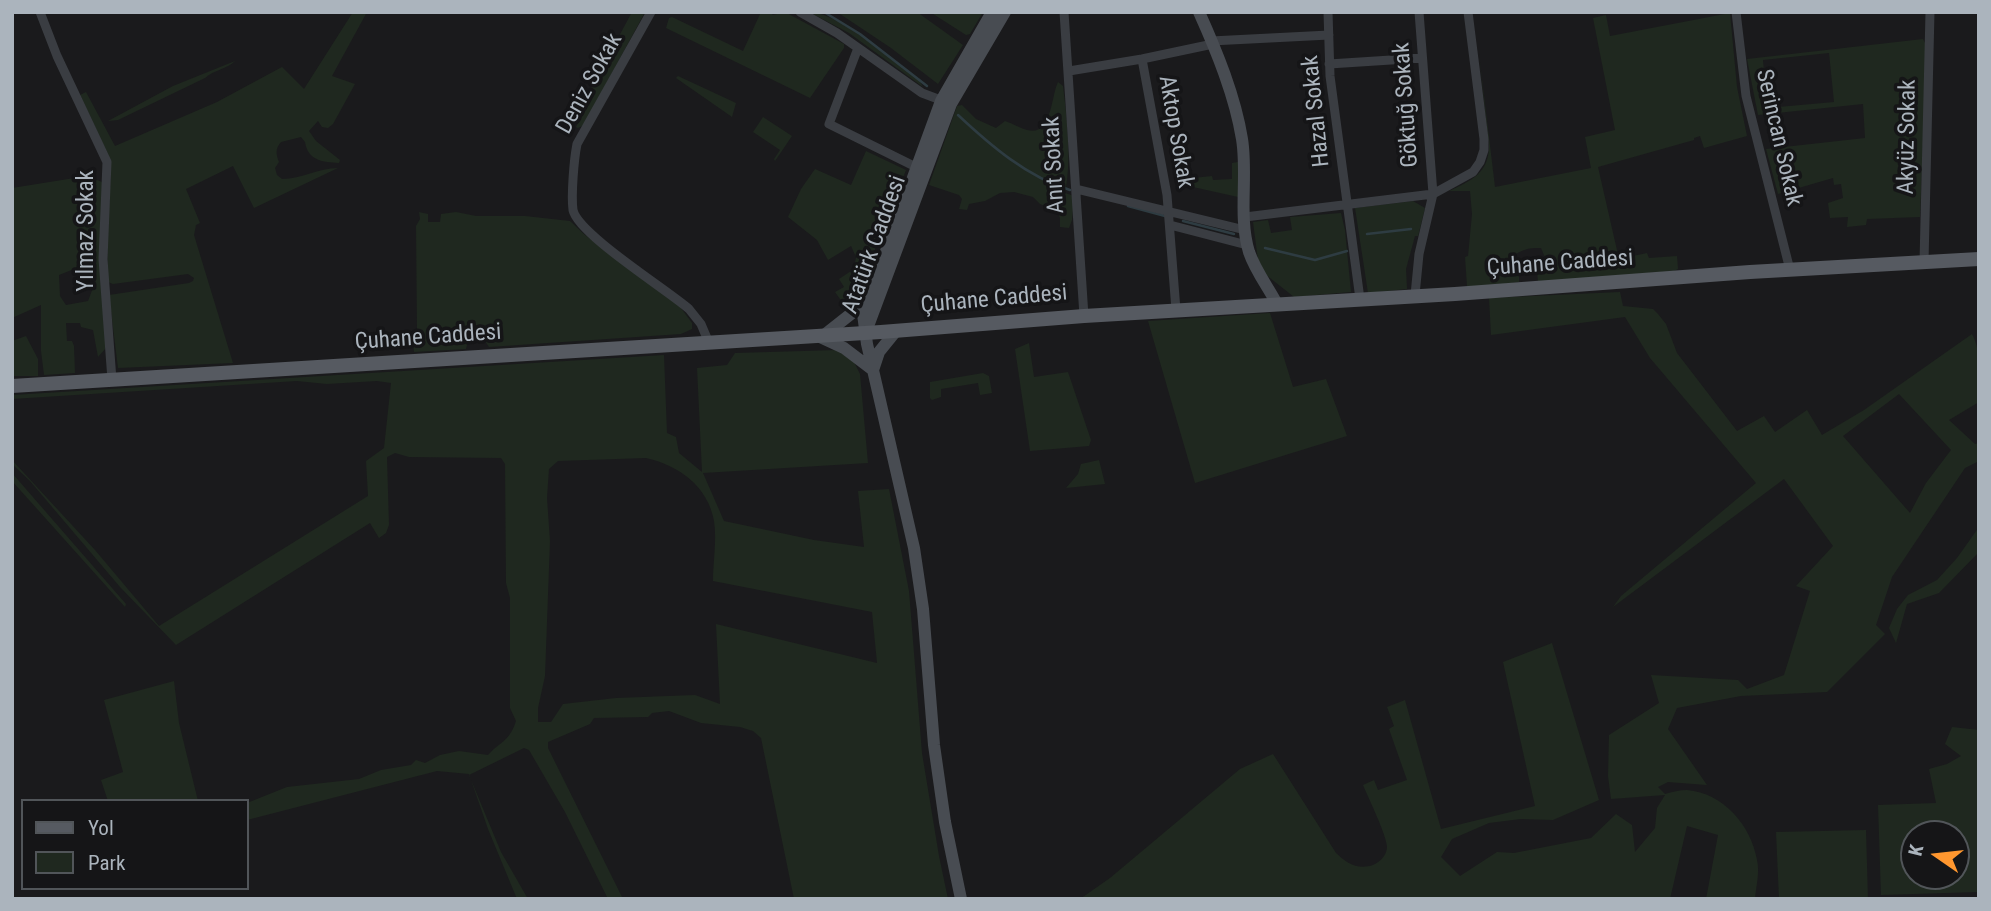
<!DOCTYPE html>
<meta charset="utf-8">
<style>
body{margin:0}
#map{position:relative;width:1991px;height:911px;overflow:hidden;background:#1a1a1c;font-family:"Roboto Condensed",sans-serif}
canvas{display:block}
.frame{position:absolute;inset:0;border:14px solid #abb4bd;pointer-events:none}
.legend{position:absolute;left:21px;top:799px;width:228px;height:91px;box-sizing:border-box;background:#151517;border:2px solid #515559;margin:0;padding:9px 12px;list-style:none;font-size:21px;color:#abb4bd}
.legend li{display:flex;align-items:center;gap:14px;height:35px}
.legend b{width:35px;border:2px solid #515559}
.north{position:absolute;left:1900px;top:820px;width:70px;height:70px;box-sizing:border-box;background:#151517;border:2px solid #515559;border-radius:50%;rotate:284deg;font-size:19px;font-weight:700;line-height:28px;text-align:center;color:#abb4bd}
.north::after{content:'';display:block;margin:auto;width:24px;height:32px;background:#ff972f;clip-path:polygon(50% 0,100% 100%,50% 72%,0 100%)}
</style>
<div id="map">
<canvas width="1991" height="911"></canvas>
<div class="frame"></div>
<ul class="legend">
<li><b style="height:9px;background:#565a61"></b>Yol</li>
<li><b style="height:19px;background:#1f281f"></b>Park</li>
</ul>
<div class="north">K</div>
</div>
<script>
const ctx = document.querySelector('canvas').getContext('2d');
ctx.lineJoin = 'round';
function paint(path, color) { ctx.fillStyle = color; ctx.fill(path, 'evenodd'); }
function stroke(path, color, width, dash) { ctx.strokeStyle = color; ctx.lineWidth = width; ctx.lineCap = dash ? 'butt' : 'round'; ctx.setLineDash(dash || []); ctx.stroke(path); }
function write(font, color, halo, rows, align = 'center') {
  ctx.font = font + ' "Roboto Condensed",sans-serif'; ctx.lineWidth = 7; ctx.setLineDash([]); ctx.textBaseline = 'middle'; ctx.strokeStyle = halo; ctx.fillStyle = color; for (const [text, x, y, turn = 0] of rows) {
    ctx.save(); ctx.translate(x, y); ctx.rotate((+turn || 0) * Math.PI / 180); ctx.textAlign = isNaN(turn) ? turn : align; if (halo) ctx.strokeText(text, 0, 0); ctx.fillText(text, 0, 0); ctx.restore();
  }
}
paint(new Path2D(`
 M353,12H367L332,76L355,84L333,124L328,128L322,127L318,121L309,131L316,141L340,160L339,163C323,162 308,161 305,142L301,137L281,142C275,149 276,154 279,162L275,168L277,175L282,179C302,179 318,168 338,168L254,208L233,166L186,189L200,223L196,225L194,235L233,363L118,368L109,295L189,283L193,281L194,278L188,274L113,284L108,282L107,243L111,169L110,159L80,95L86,92L115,146L217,102L282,67L304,89Z
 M632,12H645L584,125L578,128L576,127L589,103L584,101Z
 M761,12H770L773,15L785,12L844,44V48L810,98L666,28L669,18L672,17L743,51Z
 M809,12C839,12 893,61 919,80L923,87L849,33Z
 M837,12H917L963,45L938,84L891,48Z
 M930,12H983L970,34L966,35Z
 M1730,13L1737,87L1747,136L1704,148L1700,136L1694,138V140L1598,167L1619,259L1647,253L1649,258L1677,256L1678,269L1674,271L1538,282L1537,270L1544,268L1546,260L1541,248C1526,247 1511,252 1508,268L1511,273L1519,274V282L1469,289L1467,286L1465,257L1468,256L1472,214L1470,191H1449C1471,181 1489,173 1489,146L1479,54L1495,187L1591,168L1585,137L1615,130L1593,18L1606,15L1610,36Z
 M1923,39L1927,47L1920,217L1867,219L1866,225L1847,227L1848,217L1830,218L1828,203L1843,198L1841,184L1834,185L1833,178L1778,194L1766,149L1865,138L1863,104L1758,115L1747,59ZM1829,53L1834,102L1767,108L1763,60Z
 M235,61C227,69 214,70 205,78L118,120L108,121L173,86Z
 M678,76L736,103L732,117L676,78Z
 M1058,82L1063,86C1067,119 1072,160 1065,193L1074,196L1072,220L1069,228L1060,227V218L1057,211L1040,204L1033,197L1014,192L1000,193L985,201L969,204L967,210L959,209L962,199L959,195L929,185L957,106L962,105L976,119L996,128L1005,121C1012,123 1019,128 1027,130C1052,137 1051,96 1058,82Z
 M763,117L792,136L775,161L774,159L780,150L753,132Z
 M866,151L906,170L855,301L845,306L835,292L844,287L839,279L854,269L856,257L851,246L828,260L817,240L788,217L801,189L815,169L851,185Z
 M1238,162V197L1193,187V178L1212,176L1213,180L1232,179V163Z
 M87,176L102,182L106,348L98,357L93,330L81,327L80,323H66L67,341H72L74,346L75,373L44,375L41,351V305L12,318V188ZM95,258L96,280L88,301L66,305L60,296L59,275L84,265Z
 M1413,201L1425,208L1418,236H1415L1406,269L1407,289L1368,293L1355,208Z
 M419,212L428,214V222H440L441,214L456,212L476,216H525L570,221L585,235L678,304L692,323V329L681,334L489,347L483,338L468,341L466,349L414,352L412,332L417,330L416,226L420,219Z
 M1341,213L1345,230L1351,292L1294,297L1265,274L1258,260L1253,222L1268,220L1271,233L1292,230L1290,217Z
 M1620,292L1623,306L1653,309L1658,314L1666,324L1677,353L1737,431L1764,416L1775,432L1807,410L1822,435L1864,410L1972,334C1982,352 1979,380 1979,402L1949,420L1975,444L1979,443V461L1965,468L1892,577L1876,625L1885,634L1827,692L1741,696L1677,708L1668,729L1707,785L1668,782L1658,787L1665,794C1672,792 1680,790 1687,790C1723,793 1751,825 1757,860C1760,872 1756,887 1755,899H1706L1718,835L1687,826L1670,899H1080L1110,878L1240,769L1273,754L1336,853C1347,863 1355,869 1370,866C1378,864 1387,856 1387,847C1387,836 1368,797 1363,785L1374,780L1378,790L1407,780L1389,729L1394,726L1387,707L1405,700L1441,829L1535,806L1503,662L1552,643L1599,800L1553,820L1521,819L1489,823L1452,839L1441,857L1460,876L1497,852L1514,853L1591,838L1616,814L1632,825L1635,852L1655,828L1657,808L1665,795L1611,799L1608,776L1609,735L1659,703L1651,675L1738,680L1747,689L1784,675L1810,591L1796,586L1833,546L1784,479L1613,607L1621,596L1756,483L1650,358L1625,317L1491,335L1489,298ZM1899,394L1951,450L1926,483L1910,513L1843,436Z
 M1270,313L1293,387L1326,379L1347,436L1195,483L1148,321Z
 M26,336L38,359V376H12V341Z
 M1029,343L1034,377L1068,372L1091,440L1089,446L1030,451L1015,349Z
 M837,350L854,362L860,374L868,463L703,473L724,521L814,540L864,547L858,491L889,489L909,591L922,753L939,856L948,899H794L761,738L753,731L740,727L701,723L669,711L652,713L648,717L594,718L590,724L548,742V748L623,899H608L565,812L529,750L524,748L469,775L501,852L528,899H517L488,829L469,774L437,771L247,820V803L287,787L359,779L381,770L411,765L416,760L425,763L440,755L459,751L488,755C502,740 509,742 516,721L510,708V598L506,583L505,464L501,458L409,457L395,453L387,457L389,525L386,533L379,538L370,523L176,645L120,587L30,481L12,464V460L95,550L159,626L368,496L366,461L384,448L391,383L377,381L327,384L297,381L12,399V395L664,355L667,433L676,437L679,453L702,472L697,368L727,365L735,353ZM646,458C678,465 708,486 714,521C717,540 713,562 713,581L872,612L877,663L716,624L720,704L695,695L616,698L563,704L551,722H538V708L545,676L550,541L547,498L549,469L558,461Z
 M983,373L989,376L992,393L980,395L978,383L941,389V397L932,400L930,398V382Z
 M1099,460L1105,484L1066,488L1078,474L1081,464Z
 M12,473L126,604L125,607L12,481Z
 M1979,527V552L1939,593L1907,604L1896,643L1889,628L1897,609L1908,595L1937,580L1957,558Z
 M174,681L179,723L198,801H108L101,780L123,772L104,700Z
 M1952,727L1979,730V892L1881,895L1878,805L1936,803L1929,769L1947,764L1961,756L1945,744ZM1914,834H1956V876H1914Z
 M1866,830L1868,899H1779L1776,832Z`), '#1f281f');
stroke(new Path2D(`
 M824,12L860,34L927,86
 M958,115C990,145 1027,177 1070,190
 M1128,206L1165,216
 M1183,221L1234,234
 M1367,234L1411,229
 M1265,248L1315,260L1347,251`), '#2e3c42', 2.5);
stroke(new Path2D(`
 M40,12L57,56L107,162L103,259L112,380
 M651,12L577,144C574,159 571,195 573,210C578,234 666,289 689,309L701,324L709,343
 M800,12L837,33L922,93L946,102
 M1064,12L1084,316
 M1328,12L1330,76L1360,299
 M1736,12L1746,96L1790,270
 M1211,41L1329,35
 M858,48L829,124L920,169
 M1142,59L1167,195L1176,310
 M1329,64L1422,58
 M1069,71L1142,59L1213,44
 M1076,189L1245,230
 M1245,217L1433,194L1473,172L1480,162L1484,150V139L1468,12
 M1170,225L1247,245
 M1924,262L1930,12
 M1415,295L1419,254L1433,194L1419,12`), '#3a3d42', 9);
stroke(new Path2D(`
 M1199,12C1217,52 1235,96 1242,139C1248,176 1238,216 1249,252C1255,270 1268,287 1277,304
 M867,329L951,104L1005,12
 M818,336L844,348L873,370L879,352L896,331
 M823,336L866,302
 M961,899L945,822L934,745L923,609L914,548L867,344L863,314L941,101L992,12`), '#484c52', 12);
stroke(new Path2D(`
 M12,386L881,332L1084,316L1455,294L1750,272L1979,259`), '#565a61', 14);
write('23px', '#abb4bd', '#151517', [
 ["Deniz Sokak",590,84,-61],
 ["Göktuğ Sokak",1407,105,-94],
 ["Hazal Sokak",1317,111,-96],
 ["Aktop Sokak",1175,132,80],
 ["Akyüz Sokak",1908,137,-89],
 ["Serincan Sokak",1778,138,77],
 ["Anıt Sokak",1055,165,-93],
 ["Yılmaz Sokak",87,231,-90],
 ["Atatürk Caddesi",875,245,-70],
 ["Çuhane Caddesi",1560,264,-4],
 ["Çuhane Caddesi",994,300,-5],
 ["Çuhane Caddesi",428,338,-4]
]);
</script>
